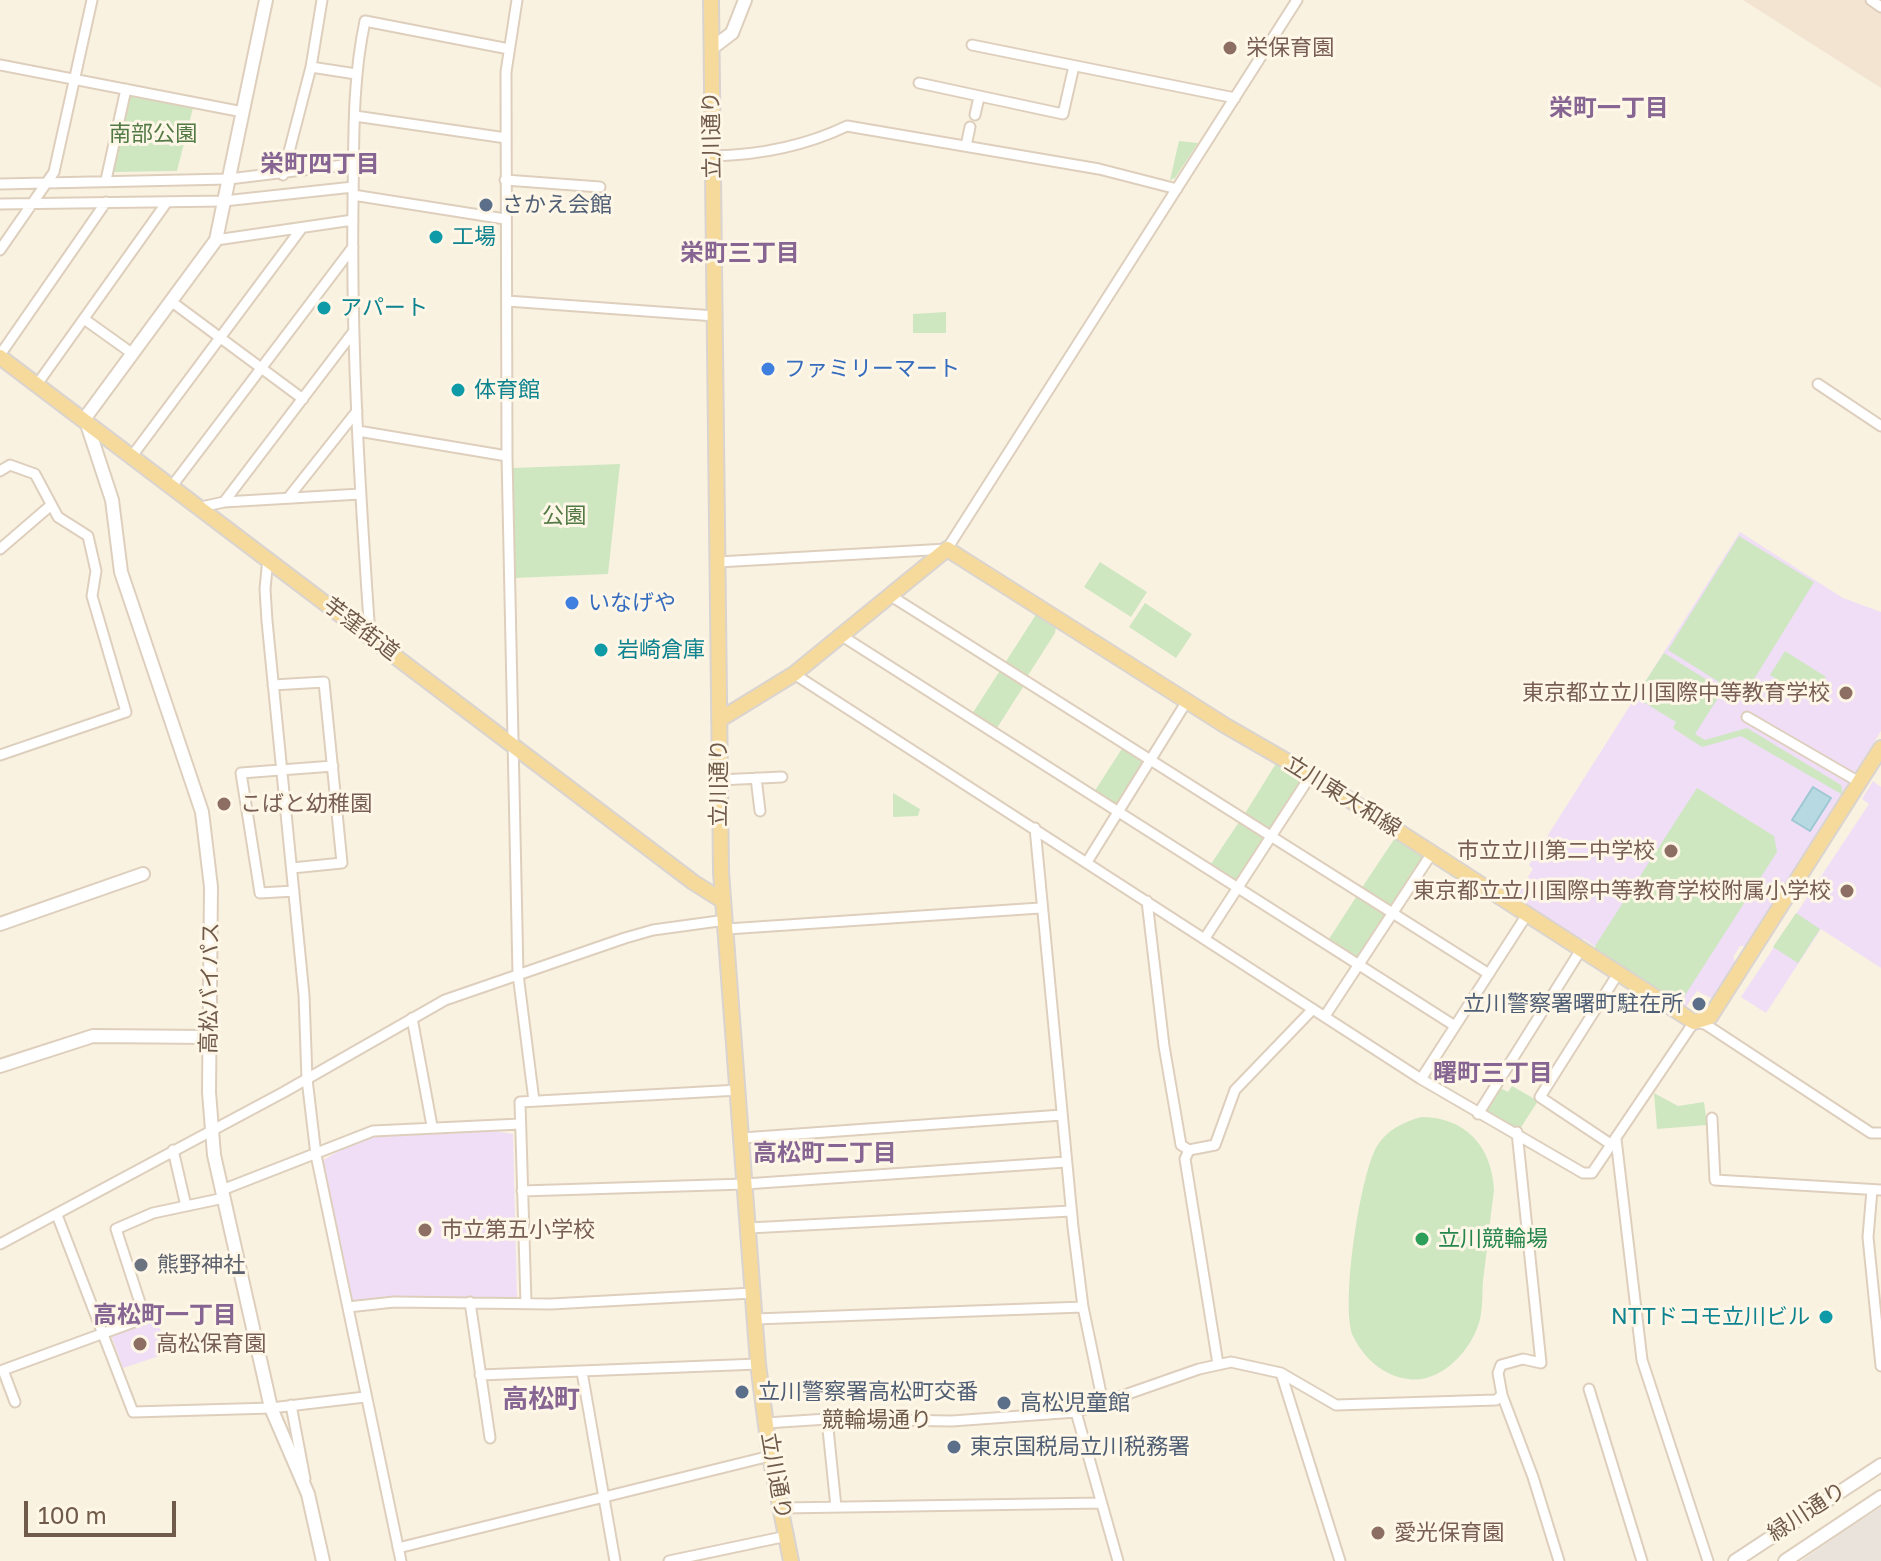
<!DOCTYPE html>
<meta charset="utf-8">
<style>
body{margin:0}
#map{position:relative;width:1881px;height:1561px;overflow:hidden;background:#faf2e1;font-family:"Golos Text",sans-serif}
canvas{display:block}
.scale{position:absolute;left:24px;top:1501px;width:152px;height:36px;box-sizing:border-box;border:4px solid #705a4a;border-top:0;padding-left:10px;font-size:24px;line-height:28px;white-space:nowrap;color:#705a4a;-webkit-text-stroke:6px #fef6e6;paint-order:stroke}
</style>
<div id="map">
<canvas width="1881" height="1561"></canvas>
<div class="scale">100 m</div>
</div>
<script>
const ctx = document.querySelector('canvas').getContext('2d');
ctx.lineJoin = 'round';
function paint(path, color) { ctx.fillStyle = color; ctx.fill(path, 'evenodd'); }
function stroke(path, color, width, dash) { ctx.strokeStyle = color; ctx.lineWidth = width; ctx.lineCap = dash ? 'butt' : 'round'; ctx.setLineDash(dash || []); ctx.stroke(path); }
function write(font, color, halo, rows, align = 'center') {
  ctx.font = font + ' "Golos Text","Noto Sans JP",sans-serif'; ctx.lineWidth = 6; ctx.setLineDash([]); ctx.textBaseline = 'middle'; ctx.strokeStyle = halo; ctx.fillStyle = color; for (const [text, x, y, turn = 0] of rows) {
    ctx.save(); ctx.translate(x, y); ctx.rotate((+turn || 0) * Math.PI / 180); ctx.textAlign = isNaN(turn) ? turn : align; if (halo) ctx.strokeText(text, 0, 0); ctx.fillText(text, 0, 0); ctx.restore();
  }
}
paint(new Path2D(`
 M1743,0H1864L1881,11V88Z`), '#f2e4d0');
paint(new Path2D(`
 M1881,1507V1561H1801L1839,1534Z`), '#e9e3dc');
paint(new Path2D(`
 M1740,532L1843,598L1881,612V731L1746,946H1740L1733,957L1735,962L1713,999L1697,991L1686,1007L1584,939H1580L1514,898L1533,869L1529,865Z
 M1873,781L1881,787V968L1821,929L1766,1013L1741,997L1869,804L1862,799Z
 M494,1131L513,1134L517,1300L410,1297L353,1303L318,1163L367,1135Z
 M155,1318L171,1352L123,1368L111,1335Z`), '#efdef6');
paint(new Path2D(`
 M128,96L193,108L177,171L112,172Z
 M1179,141L1198,143L1175,178L1170,180Z
 M946,312V333H913V314Z
 M620,464L608,574L515,578L513,468Z
 M1739,536L1814,582L1743,697L1668,650Z
 M1100,562L1147,592L1131,617L1084,587Z
 M1145,603L1192,634L1176,658L1129,627Z
 M1037,613L1056,626L1055,633L1027,677L1005,663Z
 M1785,651L1826,677L1811,701L1770,675Z
 M1664,653L1723,690L1695,734L1705,740L1747,728L1841,785L1843,795L1741,736L1702,747L1673,728L1676,722L1635,697Z
 M1001,669L1025,684L997,728L993,727L972,714Z
 M1123,747L1147,762L1118,807L1094,792Z
 M1280,757L1310,775L1272,833L1244,815Z
 M1697,788L1774,836L1777,852L1680,1003L1596,950L1595,946Z
 M893,793L920,809L918,816L893,817Z
 M1243,816L1271,834L1238,886L1209,867Z
 M1399,832L1430,853L1393,909L1361,889Z
 M1360,891L1392,911L1359,962L1327,942Z
 M1796,913L1820,929L1798,963L1773,947Z
 M1497,1086L1508,1092L1512,1086L1538,1101L1518,1132L1479,1114Z
 M1654,1093L1678,1106L1704,1102L1707,1125L1657,1129Z
 M1421,1117C1465,1117 1492,1146 1494,1190C1490,1220 1487,1250 1483,1281C1482,1294 1483,1310 1479,1323C1470,1352 1440,1384 1408,1379C1384,1376 1364,1359 1353,1336C1340,1307 1360,1174 1377,1146C1387,1130 1403,1122 1421,1117Z`), '#cee7c1');
const water = new Path2D(`
 M1813,787L1831,798L1810,831L1792,820Z`);
paint(water, '#b7d9e2');
stroke(water, '#9ec8d3', 2);
const minor = new Path2D(`
 M517,0L506,72L507,456L518,974L534,1101
 M1871,0L1881,7
 M972,45L1235,98
 M0,65L243,112
 M311,67L356,74
 M919,83L1063,114L1074,66
 M975,115L979,97
 M355,116L506,138
 M966,146L970,127
 M713,156C759,155 805,146 847,126L1099,169L1177,189
 M283,175L311,67L322,0
 M106,180L126,89
 M505,180L600,187
 M0,184L229,179L352,164
 M353,195L505,219
 M0,204L224,201L353,187
 M216,240L353,220
 M0,250L54,172L92,0
 M507,301L715,316
 M172,302L303,399
 M84,319L133,354
 M0,355L106,202
 M38,383L167,202
 M1818,384L1881,426
 M358,431L507,456
 M132,456L301,229
 M0,471L10,465L35,474L58,517L88,536L96,571L92,596L126,712L0,755
 M172,486L353,247
 M288,498L357,411
 M224,502L354,331
 M201,507L224,502L360,494
 M0,549L50,506
 M268,558L265,589L267,621L304,995L307,1079L316,1155L401,1561
 M718,562L947,549L1297,0
 M891,596L1489,974
 M370,636C360,492 351,348 353,203C354,142 352,82 365,21L509,49
 M842,636L1455,1026
 M794,674L1421,1079L1583,1173H1592L1694,1022L1705,1024L1871,1133H1881
 M273,685L324,682L342,863L292,868
 M1747,717L1859,782
 M756,778L760,811
 M719,780L782,777
 M1035,828L1073,1227L1083,1307L1103,1403
 M1087,862L1187,701
 M294,891L260,893L241,773L333,766
 M1147,901L1164,1046L1181,1145L1189,1150L1215,1145L1235,1090L1313,1009
 M727,929L1040,908
 M1205,938L1311,775
 M1325,1016L1432,853
 M412,1018L432,1126
 M1421,1079L1528,913
 M1478,1114L1582,948
 M1712,1118L1715,1180L1881,1190
 M742,1138L1062,1115
 M1616,1139L1642,1360L1708,1561
 M1612,1145L1540,1097L1619,972
 M173,1150L186,1206
 M1189,1150L1185,1159L1218,1364
 M222,1190L373,1131L520,1124
 M1872,1190L1868,1237L1881,1366
 M522,1191L745,1184L1066,1162
 M57,1215L133,1412L271,1408L365,1397
 M749,1228L1071,1211
 M0,1244L284,1092L445,1000L625,938L653,930L726,920
 M470,1302L490,1438
 M526,1303L520,1102L739,1090
 M348,1307L394,1302L551,1304L753,1293
 M755,1319L1083,1307
 M582,1372L615,1561
 M1281,1373L1340,1561
 M480,1375L758,1364
 M1589,1389L1642,1561
 M1502,1395L1533,1477L1559,1561
 M15,1402L3,1370L145,1318L116,1229L153,1213L224,1198
 M291,1405L305,1479
 M1076,1412L1118,1561
 M827,1419L836,1507
 M766,1423L827,1419L952,1421L1076,1412L1199,1369L1231,1362L1281,1373L1336,1405L1496,1400L1502,1395L1498,1373L1501,1365L1523,1359L1541,1363L1517,1132
 M782,1508L1101,1503
 M398,1548L770,1456
 M669,1561L787,1536`);
const tertiary = new Path2D(`
 M266,0L216,240L85,418L112,500L121,572L202,812L211,887L209,1092L214,1155L271,1408L308,1494L323,1561
 M711,49L732,33L745,0
 M0,924L143,874
 M0,1066L93,1036L209,1037
 M1735,1561L1881,1465
 M1785,1561L1881,1497`);
const primary = new Path2D(`
 M711,0L721,872L758,1364L770,1456L791,1561
 M0,357L693,882L723,901
 M719,720L794,674L947,549L1226,726L1311,775L1694,1022L1710,1017L1881,748`);
stroke(minor, '#decfbd', 13);
stroke(tertiary, '#decfbd', 16);
stroke(primary, '#dad4d0', 18);
stroke(minor, '#fff', 9);
stroke(tertiary, '#fff', 12);
stroke(primary, '#f6da9c', 14);
for (const [x, y, r, color] of [
 [1230,48,8,"#8d6e63"],
 [486,205,8,"#5c6f8a"],
 [436,237,8,"#0f9aa8"],
 [324,308,8,"#0f9aa8"],
 [768,369,8,"#3f7fe0"],
 [458,390,8,"#0f9aa8"],
 [572,603,8,"#3f7fe0"],
 [601,650,8,"#0f9aa8"],
 [1846,693,8,"#8d6e63"],
 [224,804,8,"#8d6e63"],
 [1671,851,8,"#8d6e63"],
 [1847,891,8,"#8d6e63"],
 [1699,1004,8,"#5c6f8a"],
 [425,1230,8,"#8d6e63"],
 [1422,1239,8,"#2e9e5b"],
 [141,1265,8,"#6b7280"],
 [1826,1317,8,"#0f9aa8"],
 [140,1344,8,"#8d6e63"],
 [742,1392,8,"#5c6f8a"],
 [1004,1403,8,"#5c6f8a"],
 [954,1447,8,"#5c6f8a"],
 [1378,1533,8,"#8d6e63"]
]) { const dot = new Path2D(); dot.arc(x, y, r, 0, 2 * Math.PI); ctx.fillStyle = color; ctx.fill(dot); stroke(dot, '#fef6e6', 3); }
write('22px', '#785e54', '#fef6e6', [
 ["栄保育園",1246,48],
 ["東京都立立川国際中等教育学校",1830,693,"right"],
 ["こばと幼稚園",240,804],
 ["市立立川第二中学校",1655,851,"right"],
 ["東京都立立川国際中等教育学校附属小学校",1831,891,"right"],
 ["市立第五小学校",441,1230],
 ["高松保育園",156,1344],
 ["愛光保育園",1394,1533]
], 'left');
write('22px', '#527a45', '#fef6e6', [
 ["南部公園",153,134],
 ["公園",564,516]
]);
write('22px', '#705a4a', '#fef6e6', [
 ["立川通り",712,135,-91],
 ["芋窪街道",361,629,37],
 ["立川通り",719,783,-90],
 ["立川東大和線",1343,796,32],
 ["高松バイパス",210,988,-89],
 ["競輪場通り",877,1420],
 ["立川通り",776,1476,80],
 ["緑川通り",1807,1512,-33]
]);
write('22px', '#4e5e75', '#fef6e6', [
 ["さかえ会館",502,205],
 ["立川警察署曙町駐在所",1683,1004,"right"],
 ["立川警察署高松町交番",758,1392],
 ["高松児童館",1020,1403],
 ["東京国税局立川税務署",970,1447]
], 'left');
write('22px', '#0d838f', '#fef6e6', [
 ["工場",452,237],
 ["アパート",340,308],
 ["体育館",474,390],
 ["岩崎倉庫",617,650],
 ["NTTドコモ立川ビル",1810,1317,"right"]
], 'left');
write('22px', '#366cbe', '#fef6e6', [
 ["ファミリーマート",784,369],
 ["いなげや",588,603]
], 'left');
write('22px', '#27864d', '#fef6e6', [
 ["立川競輪場",1438,1239]
], 'left');
write('22px', '#5b616d', '#fef6e6', [
 ["熊野神社",157,1265]
], 'left');
write('bold 24px', '#866593', '#fef6e6', [
 ["栄町一丁目",1609,108],
 ["栄町四丁目",320,164],
 ["栄町三丁目",740,253],
 ["曙町三丁目",1493,1073],
 ["高松町二丁目",825,1153],
 ["高松町一丁目",165,1315]
]);
write('bold 26px', '#866593', '#fef6e6', [
 ["高松町",541,1400]
]);
</script>
